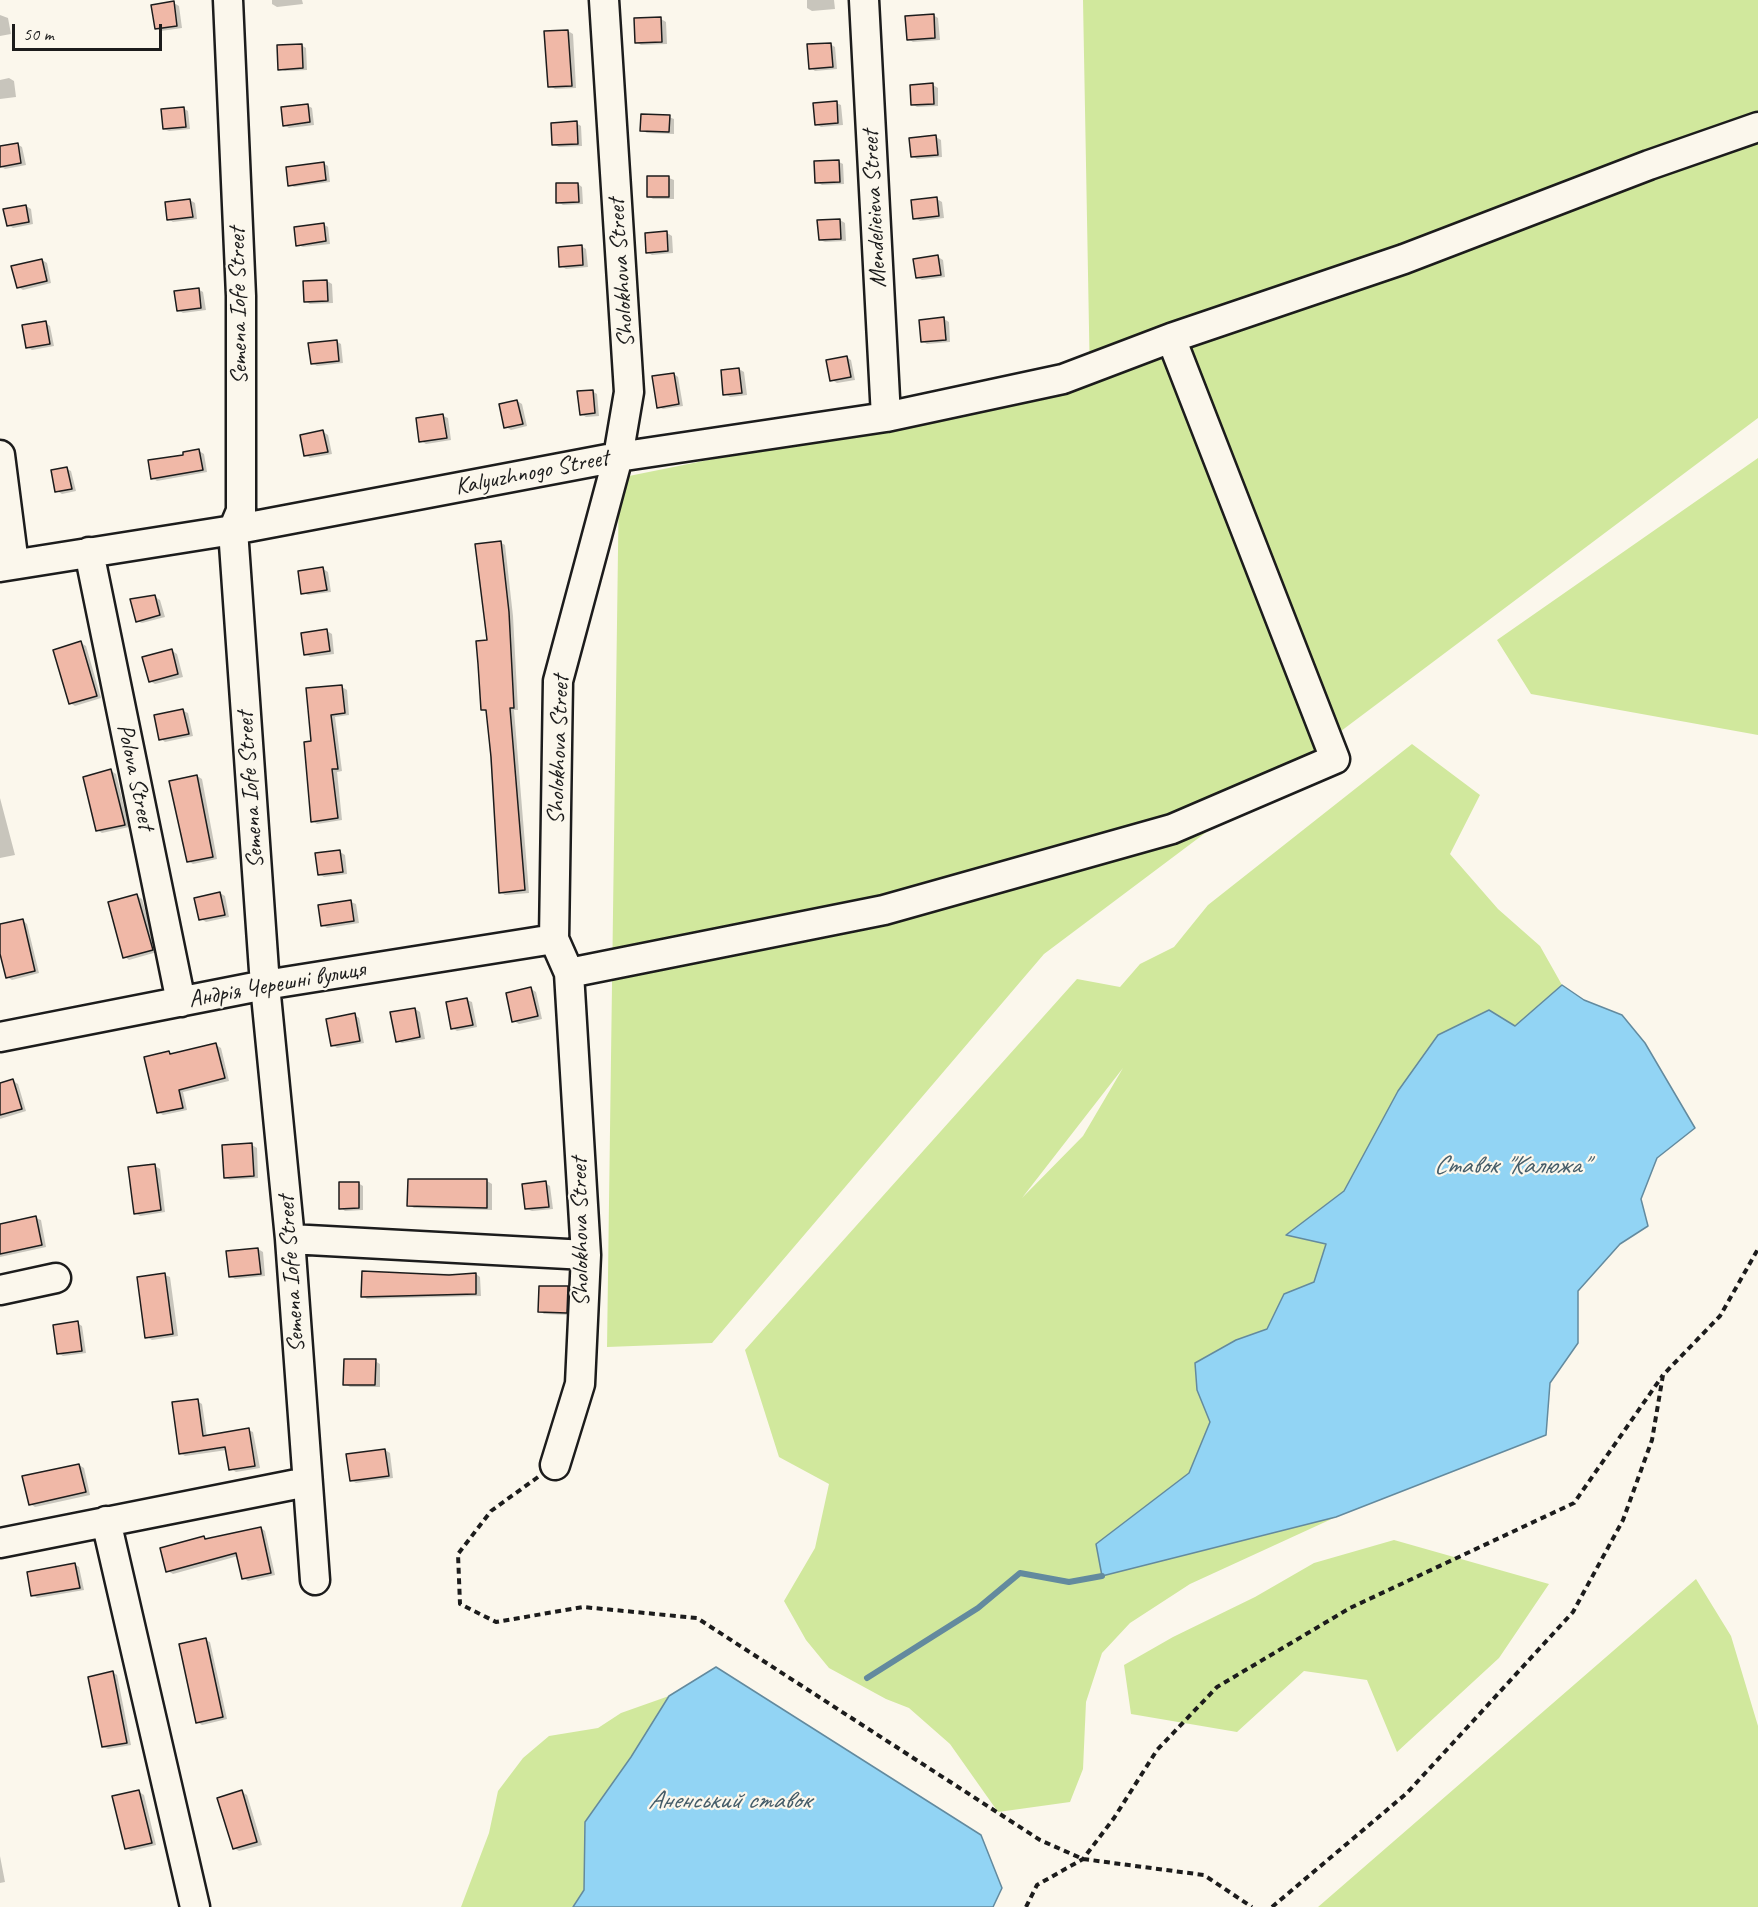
<!DOCTYPE html>
<meta charset="utf-8">
<style>
body{margin:0}
#map{position:relative;width:1758px;height:1907px;overflow:hidden;background:#fbf7ec;font-family:Caveat,sans-serif}
canvas{display:block}
.scale{position:absolute;left:12px;top:24px;width:150px;height:27px;box-sizing:border-box;border:3px solid #1c1c1c;border-top:0;padding-left:8px;font-size:18px;line-height:21px;white-space:nowrap;color:#1c1c1c;-webkit-text-stroke:4px #fbf7ec;paint-order:stroke}
</style>
<div id="map">
<canvas width="1758" height="1907"></canvas>
<div class="scale">50 m</div>
</div>
<script>
const ctx = document.querySelector('canvas').getContext('2d');
ctx.lineJoin = 'round';
function paint(path, color) { ctx.fillStyle = color; ctx.fill(path, 'evenodd'); }
function stroke(path, color, width, dash) { ctx.strokeStyle = color; ctx.lineWidth = width; ctx.lineCap = dash ? 'butt' : 'round'; ctx.setLineDash(dash || []); ctx.stroke(path); }
function write(font, color, halo, rows, align = 'center') {
  ctx.font = font + ' Caveat,sans-serif'; ctx.lineWidth = 4.5; ctx.setLineDash([]); ctx.textBaseline = 'middle'; ctx.strokeStyle = halo; ctx.fillStyle = color; for (const [text, x, y, turn = 0] of rows) {
    ctx.save(); ctx.translate(x, y); ctx.rotate((+turn || 0) * Math.PI / 180); ctx.textAlign = isNaN(turn) ? turn : align; if (halo) ctx.strokeText(text, 0, 0); ctx.fillText(text, 0, 0); ctx.restore();
  }
}
paint(new Path2D(`
 M1083,0H1758V418L1044,954L712,1343L607,1347L619,478L1090,383Z
 M1758,458V735L1531,694L1497,640Z
 M1412,744L1480,795L1450,854L1498,909L1540,946L1562,985L1515,1027L1398,1091L1344,1191L1286,1235L1327,1244L1314,1282L1284,1294L1267,1329L1236,1340L1197,1390L1210,1422L1189,1473L1096,1544L1102,1576L1336,1517L1190,1584L1130,1623L1102,1653L1086,1702L1083,1769L1070,1802L998,1812L950,1744L909,1708L886,1699L829,1668L806,1640L784,1601L815,1548L829,1484L779,1457L745,1350L1077,979L1120,987L1140,964L1174,947L1208,905ZM1123,1068L1083,1136L1022,1198Z
 M1394,1540L1549,1584L1499,1658L1397,1752L1367,1680L1304,1671L1237,1732L1131,1714L1124,1665L1173,1637L1255,1597L1314,1563Z
 M1696,1579L1731,1636L1758,1726V1907H1318Z
 M669,1696L632,1757L585,1822L584,1890L573,1907H461L489,1833L498,1791L523,1758L549,1736L598,1728L621,1713Z`), '#d1e89d');
const water = new Path2D(`
 M1562,985L1584,1000L1622,1015L1645,1043L1695,1128L1657,1158L1641,1199L1648,1226L1620,1244L1578,1291V1343L1550,1383L1546,1435L1336,1517L1102,1576L1096,1544L1189,1473L1210,1422L1197,1390L1195,1363L1236,1340L1267,1329L1284,1294L1314,1282L1326,1244L1286,1235L1344,1191L1398,1091L1438,1035L1489,1010L1515,1026Z
 M716,1667L981,1835L1002,1888L993,1907H573L584,1890L585,1822L631,1757L669,1696Z`);
paint(water, '#92d4f4');
stroke(water, '#638a9e', 1.5);
paint(new Path2D(`
 M272,0H302L303,4L277,7L272,4Z
 M807,0H834L835,9L812,11L807,8Z
 M174,3L179,6L182,28L161,31L156,28Z
 M0,15L8,18L11,34L0,36Z
 M933,15L938,18L940,40L913,42L908,39Z
 M661,19L666,22L667,44L641,45L636,42Z
 M568,31L573,34L576,88L555,89L550,86Z
 M830,44L835,47L837,69L815,71L811,68Z
 M301,45L306,48L307,70L285,71L280,69Z
 M9,78L14,81L16,97L0,99V80Z
 M933,85L938,88V106L917,107L912,104Z
 M836,103L841,105L843,125L821,127L816,124Z
 M307,105L312,108L314,125L289,128L284,125Z
 M183,108L188,111L190,129L169,131L164,129Z
 M669,117L674,119V134L647,133L642,130Z
 M576,123L581,126L582,146L559,147L554,145Z
 M936,137L941,140L942,157L917,159L912,156Z
 M17,144L22,147L26,165L5,169L0,166V147Z
 M839,162L843,164L844,184L822,185L817,182Z
 M323,163L328,166L330,182L294,187L290,185Z
 M669,178L674,180V199H653L648,196Z
 M578,184L582,187L583,204L563,205L558,202Z
 M937,199L942,202L944,218L920,221L915,218Z
 M190,200L195,203L197,219L173,222L168,219Z
 M26,206L31,209L33,224L13,228L8,225Z
 M840,220L845,223L846,241L825,242L820,240Z
 M323,224L328,227L330,244L303,247L298,245Z
 M667,233L672,236L673,253L652,255L647,252Z
 M581,246L586,249L588,267L566,269L561,266Z
 M938,257L943,260L945,277L922,280L917,277Z
 M42,260L47,263L51,283L23,290L18,287Z
 M327,281L332,284L333,303L310,304L305,301Z
 M198,289L203,292L206,310L183,313L178,310Z
 M944,319L949,322L950,342L927,344L922,341Z
 M45,323L50,326L54,346L32,350L27,347Z
 M336,341L341,344L343,363L317,366L312,363Z
 M846,357L851,360L855,380L837,383L832,380Z
 M739,369L744,372L747,395L730,397L725,394Z
 M674,374L678,377L683,406L663,409L658,407Z
 M592,391L597,394L599,416L586,417L581,414Z
 M517,401L522,404L527,426L511,430L506,427Z
 M443,416L448,418L451,440L426,444L421,441Z
 M323,432L328,435L332,454L310,458L305,455Z
 M199,451L204,454L207,472L157,481L152,478L185,456Z
 M67,469L71,471L76,491L62,494L57,491Z
 M500,542L505,545L513,616L518,710H514L529,893L505,895L500,892L487,712L482,709Z
 M323,569L328,572L331,592L308,595L303,593Z
 M155,597L160,600L165,617L142,623L137,621Z
 M327,631L332,634L334,654L310,657L305,654Z
 M81,643L86,646L101,698L75,706L70,703Z
 M172,651L177,654L183,677L155,684L150,681Z
 M342,687L347,690L349,715L335,717L342,771L337,772L342,820L317,824L312,821V743Z
 M183,711L188,713L193,736L165,742L161,739Z
 M111,771L116,774L129,827L102,833L97,830Z
 M197,776L202,779L217,859L193,864L188,861Z
 M0,798L15,855L0,858Z
 M340,852L345,855L347,874L324,877L319,874Z
 M220,893L225,896L229,917L206,922L201,919Z
 M137,896L142,899L157,952L129,960L125,957Z
 M351,902L356,904L359,923L327,928L322,925Z
 M23,921L27,924L39,973L12,980L7,977L0,948V926Z
 M531,989L536,992L542,1019L519,1024L514,1021Z
 M467,1000L472,1002L477,1027L457,1031L452,1028Z
 M415,1009L420,1012L425,1039L402,1043L397,1041Z
 M354,1015L359,1018L364,1043L337,1048L332,1045Z
 M216,1045L221,1048L229,1081L183,1092L187,1110L163,1115L158,1112L169,1053L173,1055Z
 M13,1081L18,1084L26,1111L0,1119V1084Z
 M252,1145L257,1148L258,1178L230,1180L225,1177Z
 M155,1166L160,1169L165,1212L140,1216L135,1213Z
 M409,1180L487,1181L492,1184V1210L414,1208L409,1205Z
 M358,1183L363,1186V1210L345,1211L341,1208Z
 M545,1183L550,1186L553,1209L532,1211L527,1209Z
 M36,1218L41,1220L46,1247L0,1257V1226Z
 M258,1249L263,1252L265,1276L235,1279L230,1276Z
 M363,1273L476,1274L480,1277L481,1296L367,1299L362,1296Z
 M165,1275L170,1277L178,1336L152,1340L147,1337Z
 M568,1288L572,1291L571,1315L544,1314L540,1311Z
 M77,1323L82,1326L86,1353L63,1356L58,1353Z
 M375,1361L380,1364V1387H350L345,1384Z
 M197,1401L202,1404L207,1437L248,1430L253,1432L260,1468L236,1472L231,1469L227,1450L185,1456L180,1453Z
 M385,1450L390,1453L393,1478L356,1483L351,1480Z
 M79,1465L84,1468L90,1495L35,1507L30,1504Z
 M261,1528L265,1531L275,1575L248,1581L243,1578L238,1556L173,1574L168,1571L204,1538L207,1540Z
 M74,1564L79,1567L84,1590L37,1598L32,1595Z
 M205,1640L210,1642L227,1719L202,1725L197,1722Z
 M112,1672L117,1675L131,1745L108,1749L103,1747Z
 M139,1792L144,1795L156,1845L131,1851L126,1848Z
 M242,1792L247,1795L262,1845L239,1851L234,1848Z
 M0,1856L5,1882L0,1883Z`), '#0003');
stroke(new Path2D(`
 M867,1678L978,1608L1020,1573L1069,1582L1102,1576`), '#638a9e', 6);
const building = new Path2D(`
 M174,1L177,26L155,29L151,5Z
 M934,14L935,38L907,40L905,16Z
 M661,17L662,42L635,43L634,18Z
 M568,30L572,86L548,87L544,31Z
 M831,43L833,67L809,69L807,44Z
 M302,44L303,68L278,70L277,45Z
 M933,83L934,104L911,105L910,85Z
 M837,101L838,123L815,125L813,103Z
 M308,104L310,122L283,126L281,107Z
 M184,107L186,127L163,129L161,109Z
 M641,114L670,115L669,132L640,131Z
 M577,121L578,144L552,145L551,123Z
 M936,135L938,155L911,157L909,138Z
 M18,143L21,163L0,167V146Z
 M839,160L840,182L815,183L814,161Z
 M324,162L326,180L288,186L286,167Z
 M647,176H669V197H647Z
 M556,183H578L579,202L556,203Z
 M937,197L939,216L913,219L911,200Z
 M190,199L193,217L167,220L165,202Z
 M26,205L29,222L7,226L3,209Z
 M840,219L841,239L819,240L817,220Z
 M324,223L326,241L296,246L294,227Z
 M667,231L668,251L646,253L645,233Z
 M582,245L583,265L559,267L558,247Z
 M938,255L941,275L916,278L913,259Z
 M42,259L47,281L17,288L11,266Z
 M327,280L328,301L304,302L303,281Z
 M199,288L201,308L177,311L174,291Z
 M944,317L946,340L921,342L919,320Z
 M46,321L50,344L26,348L22,325Z
 M337,340L339,361L311,364L308,343Z
 M847,356L851,377L830,381L826,360Z
 M739,368L742,393L723,395L721,370Z
 M674,373L679,404L657,408L652,376Z
 M593,390L595,413L580,415L577,391Z
 M517,400L523,424L504,428L499,404Z
 M443,414L447,438L419,442L416,418Z
 M323,430L328,452L304,456L300,435Z
 M199,449L203,470L151,479L148,460L183,455V452Z
 M67,467L72,489L55,492L51,470Z
 M501,541L509,612L514,708H510L525,890L499,893L491,757L486,710H481L478,664L476,641L487,640L475,544Z
 M323,567L327,590L301,594L298,571Z
 M155,595L160,615L136,622L130,599Z
 M327,629L330,651L304,655L301,633Z
 M81,641L97,696L69,704L53,650Z
 M172,649L178,674L149,682L142,657Z
 M342,685L345,713L331,715L338,769H332L338,818L311,822L304,742L311,741L306,688Z
 M183,709L189,734L159,740L154,715Z
 M111,769L125,825L96,831L83,777Z
 M197,775L213,857L187,862L169,781Z
 M340,850L343,872L318,875L315,853Z
 M220,892L225,915L199,920L194,898Z
 M137,894L153,950L123,958L108,902Z
 M351,900L354,921L321,926L318,905Z
 M23,919L35,971L6,978L0,954V924Z
 M531,987L538,1016L512,1022L506,993Z
 M467,998L473,1025L451,1029L446,1002Z
 M415,1008L420,1037L396,1042L390,1012Z
 M355,1013L360,1041L331,1046L326,1019Z
 M216,1043L225,1078L179,1090L183,1108L157,1113L144,1057L169,1051L170,1054Z
 M13,1079L22,1109L0,1115V1083Z
 M252,1143L254,1176L224,1178L222,1145Z
 M155,1164L161,1210L134,1214L128,1167Z
 M408,1179H487V1208L407,1206Z
 M546,1181L549,1207L525,1209L522,1184Z
 M339,1182H359V1208L339,1209Z
 M36,1216L42,1245L0,1254V1224Z
 M258,1248L261,1274L229,1277L226,1251Z
 M362,1271L449,1275L476,1273V1294L361,1297Z
 M165,1273L173,1334L145,1338L137,1277Z
 M539,1286H568L567,1313L538,1312Z
 M78,1321L82,1351L57,1354L53,1325Z
 M344,1359H376L375,1385H343Z
 M198,1399L203,1436L249,1428L255,1466L229,1470L225,1447L179,1454L172,1402Z
 M385,1449L389,1476L350,1481L346,1454Z
 M79,1464L86,1492L29,1505L22,1476Z
 M261,1527L271,1573L242,1579L236,1553L166,1572L160,1548L204,1536L205,1539Z
 M75,1563L80,1588L31,1596L27,1572Z
 M206,1638L223,1717L196,1723L179,1644Z
 M113,1671L127,1743L102,1747L88,1677Z
 M139,1790L152,1843L125,1849L112,1796Z
 M242,1790L257,1842L233,1849L217,1798Z`);
paint(building, '#f0b8a7');
stroke(building, '#1c1c1c', 1.5);
const minor = new Path2D(`
 M228,0L241,296V511L233,530L265,985L290,1239L315,1580
 M864,0L886,417
 M0,455L14,564
 M89,552L181,1002
 M0,567L233,530L618,457L886,417L1063,379L1171,338L1404,259L1649,165L1758,127
 M569,973L884,910L1172,829L1335,759L1171,338
 M0,1037L265,985L554,939
 M290,1239L586,1255
 M0,1290L56,1278
 M555,1465L580,1384L586,1255L569,973L554,939L558,681L618,457L629,392L604,0
 M106,1521L195,1907
 M0,1543L307,1482`);
stroke(minor, '#1c1c1c', 33);
stroke(new Path2D(`
 M538,1477L491,1511L458,1554L460,1604L496,1622L583,1607L697,1618L1040,1840L1083,1859L1204,1875L1252,1907
 M1026,1907L1037,1885L1083,1859L1114,1818L1157,1750L1217,1687L1350,1608L1574,1503L1663,1375
 M1272,1907L1407,1793L1573,1612L1623,1520L1652,1440L1663,1375L1720,1316L1758,1249`), '#1c1c1c', 4, [6, 4.5]);
stroke(minor, '#fbf7ec', 28);
write('24px', '#1c1c1c', '#fbf7ec', [
 ["Mendelieieva Street",875,209,-93],
 ["Sholokhova Street",622,273,-94],
 ["Semena Iofe Street",239,306,-91],
 ["Kalyuzhnogo Street",532,473,-11],
 ["Sholokhova Street",559,750,-88],
 ["Polova Street",135,777,78],
 ["Semena Iofe Street",251,790,-94],
 ["Андрія Черешні вулиця",277,985,-10],
 ["Sholokhova Street",581,1232,-91],
 ["Semena Iofe Street",292,1274,-94]
]);
write('italic 26px', '#455c68', '#fbf7ec', [
 ["Ставок \"Калюжа\"",1510,1166],
 ["Аненський ставок",729,1801]
]);
</script>
